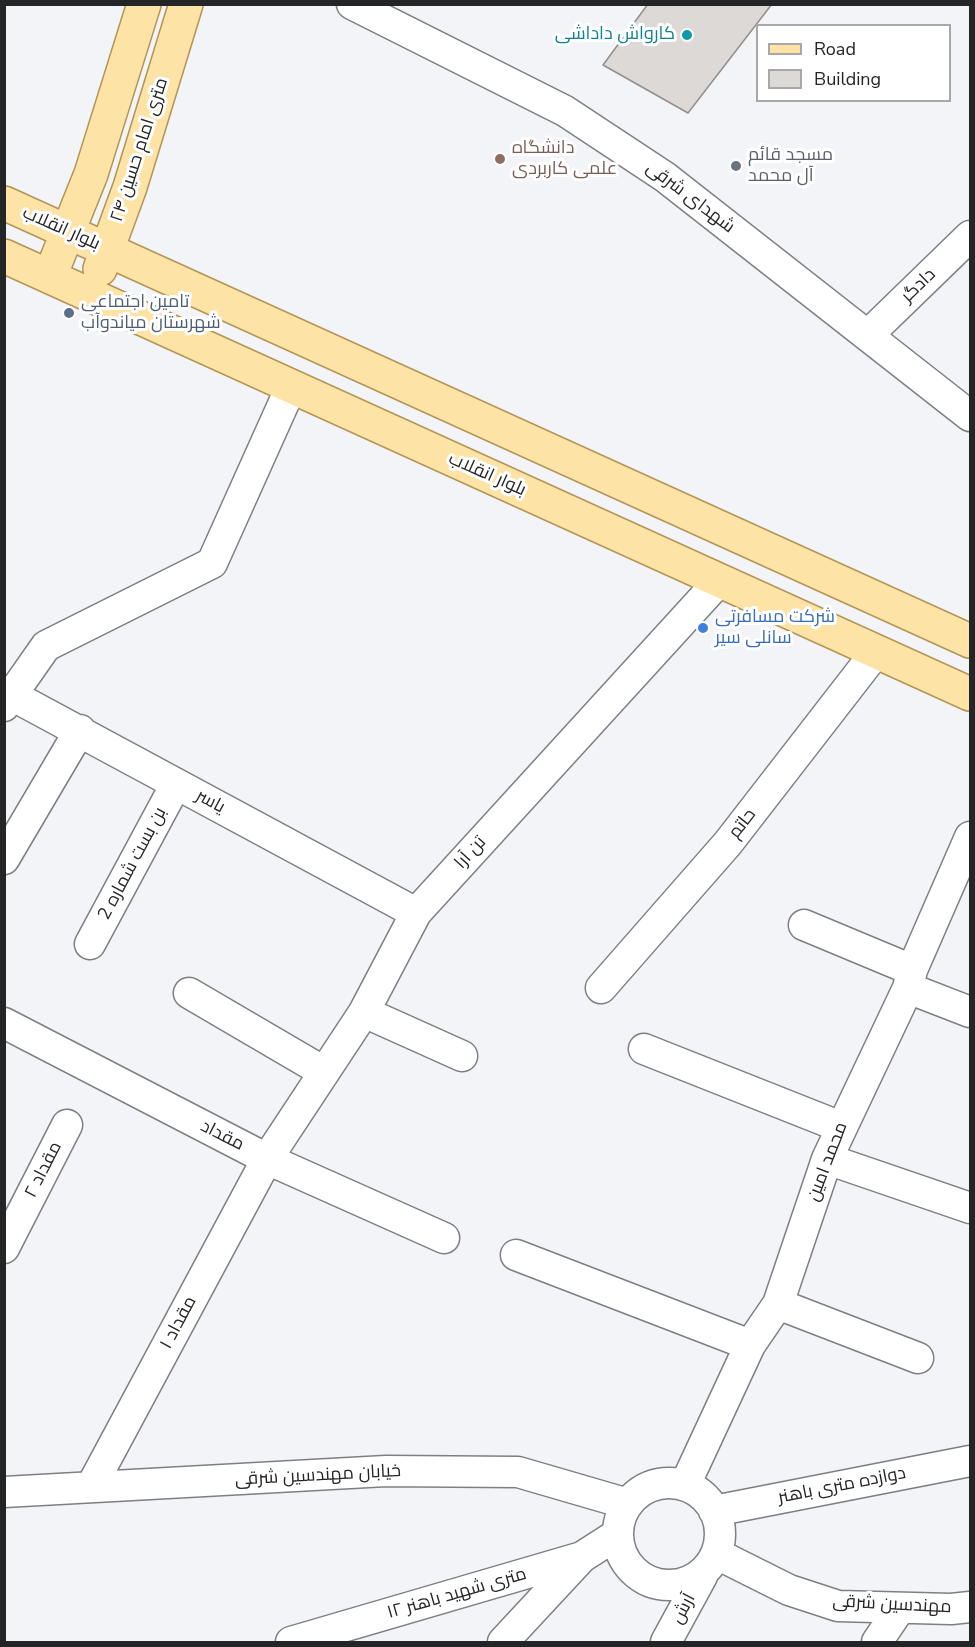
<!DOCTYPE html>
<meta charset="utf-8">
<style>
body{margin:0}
#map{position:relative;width:975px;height:1647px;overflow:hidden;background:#f3f4f8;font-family:"Nunito Sans",sans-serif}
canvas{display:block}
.frame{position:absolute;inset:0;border:6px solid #242526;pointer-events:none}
.legend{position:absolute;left:756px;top:24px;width:195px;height:78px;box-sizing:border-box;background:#fff;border:2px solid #a7a8a8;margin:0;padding:8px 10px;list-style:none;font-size:18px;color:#242526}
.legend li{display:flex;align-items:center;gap:12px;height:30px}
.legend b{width:30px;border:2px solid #a7a8a8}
</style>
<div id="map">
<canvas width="975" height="1647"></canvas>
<div class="frame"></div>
<ul class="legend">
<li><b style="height:8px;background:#fee3a7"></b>Road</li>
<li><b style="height:16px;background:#ddd9d6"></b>Building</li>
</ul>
</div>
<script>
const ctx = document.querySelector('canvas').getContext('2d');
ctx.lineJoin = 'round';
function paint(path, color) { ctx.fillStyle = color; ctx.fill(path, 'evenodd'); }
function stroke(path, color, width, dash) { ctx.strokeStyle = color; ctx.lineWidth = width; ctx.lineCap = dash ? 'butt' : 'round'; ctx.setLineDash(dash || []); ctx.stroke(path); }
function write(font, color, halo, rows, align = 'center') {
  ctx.font = font + ' "Nunito Sans",Cairo,sans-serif'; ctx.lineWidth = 6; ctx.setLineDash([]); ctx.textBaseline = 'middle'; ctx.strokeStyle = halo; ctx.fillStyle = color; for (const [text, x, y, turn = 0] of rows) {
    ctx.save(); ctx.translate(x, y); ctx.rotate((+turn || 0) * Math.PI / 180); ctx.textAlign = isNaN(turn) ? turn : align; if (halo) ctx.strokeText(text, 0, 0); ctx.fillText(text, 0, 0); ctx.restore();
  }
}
const building = new Path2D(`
 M648,4H772L688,113L603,65Z`);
paint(building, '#ddd9d6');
stroke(building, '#928f8c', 1.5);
const minor = new Path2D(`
 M352,4L565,111L665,177L970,416
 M868,335L970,236
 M4,691L416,913
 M4,706L46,646L212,563L291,387
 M4,859L80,730
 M804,925L912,970
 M90,944L176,784
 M601,988L728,843L876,652
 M908,988L970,1012
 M189,993L324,1072
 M364,1012L462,1056
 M4,1023L267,1159L444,1238
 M644,1049L841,1127
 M827,1159L970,1208
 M4,1248L67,1125
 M516,1255L750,1345
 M778,1304L918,1358
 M618 1534a51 51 0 1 1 102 0a51 51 0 1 1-102 0Z
 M685,1485L750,1345L778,1304L827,1159L908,988L912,970L970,837
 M91,1487L267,1159L364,1012L416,913L720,580
 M4,1492L386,1471L518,1472L628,1504
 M714,1511L970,1461
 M717,1554L789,1590L838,1606L951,1609L970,1607
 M291,1642L582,1557L618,1534
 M503,1642L582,1557
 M666,1642L702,1576
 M877,1642L900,1608`);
const major = new Path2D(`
 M4,203L970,641
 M4,256L970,694
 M100,269L130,187L186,4
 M50,276L91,174L144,4`);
stroke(minor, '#7e7f82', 33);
stroke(major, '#b29454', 36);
stroke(minor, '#fff', 30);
stroke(major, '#fee3a7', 33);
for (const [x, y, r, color] of [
 [687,35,6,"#0f9aa8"],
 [500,159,6,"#8d6e63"],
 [736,166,6,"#6b7280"],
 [69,313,6,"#5c6f8a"],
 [703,628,6,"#3f7fe0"]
]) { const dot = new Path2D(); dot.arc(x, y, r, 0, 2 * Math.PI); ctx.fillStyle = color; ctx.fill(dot); stroke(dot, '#fff', 2); }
write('18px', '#0d838f', '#fff', [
 ["کارواش داداشی",675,35]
], 'right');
write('18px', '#785e54', '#fff', [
 ["دانشگاه",512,149],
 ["علمی کاربردی",512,170]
], 'left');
write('18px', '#242526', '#fff', [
 ["۲۴ متری امام حسین",140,150,-72],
 ["شهدای شرقی",690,198,37],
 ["بلوار انقلاب",61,229,24],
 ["دادگر",919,286,-44],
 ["بلوار انقلاب",487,475,24],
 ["یاسر",210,802,28],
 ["حاتم",743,824,-52],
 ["تن آرا",471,853,-48],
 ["بن بست شماره 2",133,864,-62],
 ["مقداد",222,1136,27],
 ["محمد امین",828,1162,-69],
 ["مقداد ۲",44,1170,-63],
 ["مقداد ۱",179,1323,-62],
 ["خیابان مهندسین شرقی",318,1476,-3],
 ["دوازده متری باهنر",842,1486,-11],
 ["۱۲ متری شهید باهنر",457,1594,-16],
 ["مهندسین شرقی",892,1605,3],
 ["آرش",684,1609,-62]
]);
write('18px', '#5b616d', '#fff', [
 ["مسجد قائم",748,156],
 ["آل محمد",748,177]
], 'left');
write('18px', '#4e5e75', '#fff', [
 ["تامین اجتماعی",81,303],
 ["شهرستان میاندوآب",81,324]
], 'left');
write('18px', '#366cbe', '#fff', [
 ["شرکت مسافرتی",715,618],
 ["سانلی سیر",715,639]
], 'left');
</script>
